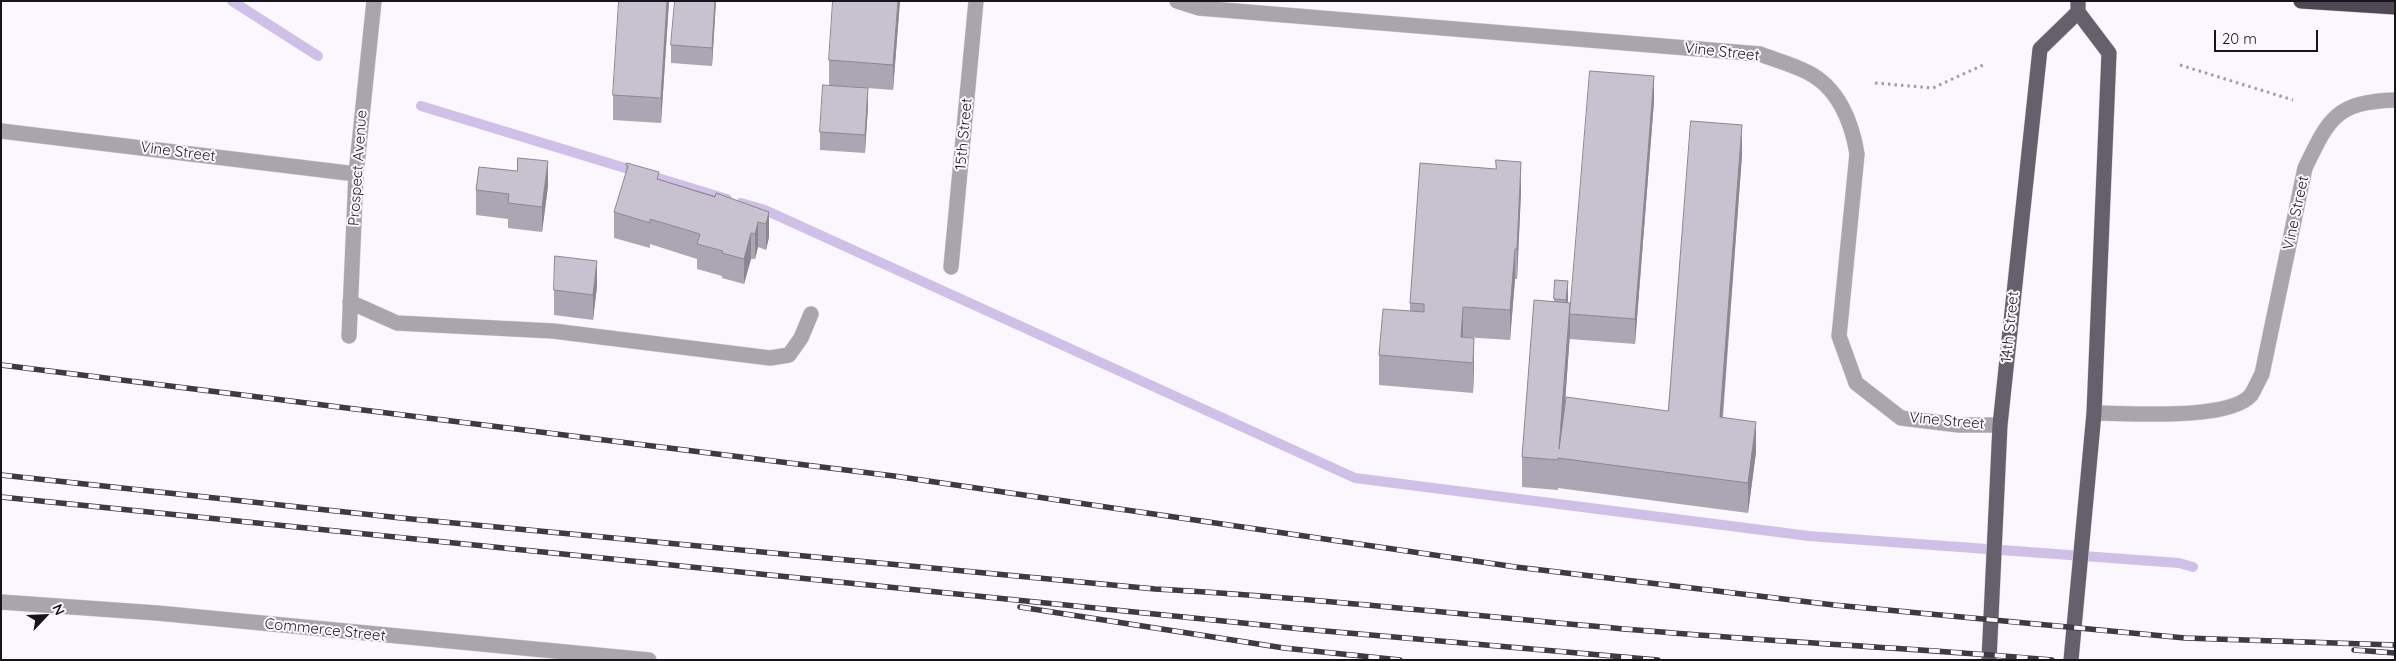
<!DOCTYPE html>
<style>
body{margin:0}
#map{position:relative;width:2396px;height:661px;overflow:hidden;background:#faf8fe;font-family:Quicksand,sans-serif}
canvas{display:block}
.frame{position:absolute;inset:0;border:2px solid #17151a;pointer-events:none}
.north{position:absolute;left:20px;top:591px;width:50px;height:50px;-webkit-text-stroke:4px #faf8fe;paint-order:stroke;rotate:65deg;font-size:14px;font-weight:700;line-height:20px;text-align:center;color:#17151a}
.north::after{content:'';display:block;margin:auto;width:18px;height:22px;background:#17151a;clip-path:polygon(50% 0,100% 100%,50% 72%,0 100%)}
.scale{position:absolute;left:2214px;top:30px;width:104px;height:22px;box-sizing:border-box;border:2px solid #17151a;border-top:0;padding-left:6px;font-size:15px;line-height:18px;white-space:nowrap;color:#17151a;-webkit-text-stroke:4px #faf8fe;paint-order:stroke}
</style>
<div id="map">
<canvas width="2396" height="661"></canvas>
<div class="frame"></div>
<div class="north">N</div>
<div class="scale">20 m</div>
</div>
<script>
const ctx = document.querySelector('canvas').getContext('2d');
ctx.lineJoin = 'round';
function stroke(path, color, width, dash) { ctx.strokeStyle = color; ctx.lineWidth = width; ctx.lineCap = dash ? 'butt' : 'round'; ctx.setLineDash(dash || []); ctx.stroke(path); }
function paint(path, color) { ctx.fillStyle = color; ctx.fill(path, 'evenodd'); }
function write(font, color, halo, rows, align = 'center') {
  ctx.font = font + ' Quicksand,sans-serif'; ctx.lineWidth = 4; ctx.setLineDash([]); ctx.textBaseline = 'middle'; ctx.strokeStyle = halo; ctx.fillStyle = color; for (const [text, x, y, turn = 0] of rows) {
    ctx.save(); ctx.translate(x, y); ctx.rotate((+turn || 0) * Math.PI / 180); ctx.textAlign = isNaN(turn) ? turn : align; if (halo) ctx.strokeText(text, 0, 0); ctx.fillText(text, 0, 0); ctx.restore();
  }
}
stroke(new Path2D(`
 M232,1L318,56
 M421,106L727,199
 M741,203L765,210L1355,478L1809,536L2179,563L2193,567`), '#d0c0e7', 10);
const minor = new Path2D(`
 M1177,1L1199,8L1760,54C1775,60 1792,64 1807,72C1838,87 1852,122 1857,154L1839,336L1856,383L1901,418L1959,425H2000
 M1,131L356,174
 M951,267L976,1
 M350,302L397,323L553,331L770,358L789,355L801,338L811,314
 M349,336L356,174L374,1
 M2094,413C2128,413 2229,421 2251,395C2255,389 2258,381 2262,374L2305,168C2329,118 2336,102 2395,100
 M1,602L157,613L649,660`);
const major = new Path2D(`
 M1989,660L2000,425L2040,49L2078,12
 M2071,660L2094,413L2109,53L2078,12V1`);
const highway = new Path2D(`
 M2301,1L2395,7`);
stroke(minor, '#d6d4da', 16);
stroke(major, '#d6d4da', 16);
stroke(highway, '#d6d4da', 16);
stroke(new Path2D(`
 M2180,65L2293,100
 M1875,83L1933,88L1985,64`), '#9f9da2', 3, [2.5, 4]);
stroke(minor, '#a8a5ac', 15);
stroke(major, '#65616c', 15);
stroke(highway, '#4d4955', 15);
const rail = new Path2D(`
 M1,365L894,476L1516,567L1834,605L2185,638L2395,645
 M1,475L401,518L1155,589C1316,598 1476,616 1637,630C1775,642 1914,648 2052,660
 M1,497L1302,629L1658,660
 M1020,607L1284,648L1400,660
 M2354,650L2395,653`);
stroke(rail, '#3d3b40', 5.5);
stroke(rail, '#faf8fe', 4, [11]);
paint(new Path2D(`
 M669,1L661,123L613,120V95Z
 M716,1L712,66L671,63V45Z
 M900,1L893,90L868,88V106L865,153L820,150V132L829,85V60Z
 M1654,101L1635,344L1570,339V314Z
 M1742,155L1723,417L1756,452L1748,513L1558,488V490L1522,487V457L1554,302L1555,280L1568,281V303L1570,333L1564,415L1668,411Z
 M627,163L659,179L769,212V237L766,250L758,247L755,259H751L744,284L722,278V276L697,269V259L650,244V248L614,238V212L626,173Z
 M548,186L542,232L508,228V219L476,215V190Z
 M1521,192L1517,279H1515L1510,340L1463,337L1474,368L1473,393L1379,385V355L1410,311V303Z
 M597,286L593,320L554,315V290Z`), '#aba6b3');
paint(new Path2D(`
 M667,1H669L661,123V98Z
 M715,1H716L712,66V48Z
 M898,1H900L893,90V65Z
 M1654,76V101L1635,344V319Z
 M868,88V106L865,153V135Z
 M1742,125V155L1720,447V417Z
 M548,161V186L542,232V207Z
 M1521,162V192L1517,279V249Z
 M769,212V237L766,250V224Z
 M758,222V247L755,259V234Z
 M751,233V259L744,284V259Z
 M1515,249V279L1510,340V310Z
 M597,261V286L593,320V295Z
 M1568,281V311L1566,330V300Z
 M1570,303V333L1561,458L1559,449Z
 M1463,307V337L1462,362L1461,337Z
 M1474,338V368L1473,393V363Z
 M1756,422V452L1748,513V483Z`), '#8b8792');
const building = new Path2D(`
 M619,1H667L661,98L613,95Z
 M675,1H715L712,48L671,45Z
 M833,1H898L893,65L829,60Z
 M1590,71L1654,76L1635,319L1570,314Z
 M823,85L868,88L865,135L820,132Z
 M1691,121L1742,125L1720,417L1756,422L1748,483L1558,458V460L1522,457L1534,300L1570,303L1559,449L1566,397L1668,411Z
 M518,158L548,161L542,207L508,203L509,194L476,190L479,167L517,171Z
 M1496,160L1521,162L1517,249H1515L1510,310L1463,307L1461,337L1474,338L1473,363L1379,355L1383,309L1424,312V304L1410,303L1420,163L1496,169Z
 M627,163L659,172L657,179L715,197L716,193L769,212L766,224L758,222L755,234L751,233L744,259L722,253L723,251L697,244L700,234L650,219V223L614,212L628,166L626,165Z
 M555,256L597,261L593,295L554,290Z
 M1555,280L1568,281L1566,300L1554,299Z`);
paint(building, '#c7c1d0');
stroke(building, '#8b8792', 1);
write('15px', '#17151a', '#faf8fe', [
 ["Vine Street",1722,52,6],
 ["15th Street",964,134,-85],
 ["Vine Street",178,152,7],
 ["Prospect Avenue",358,168,-86],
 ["Vine Street",2296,213,-78],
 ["14th Street",2010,327,-84],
 ["Vine Street",1947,421,5],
 ["Commerce Street",325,630,6]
]);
</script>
